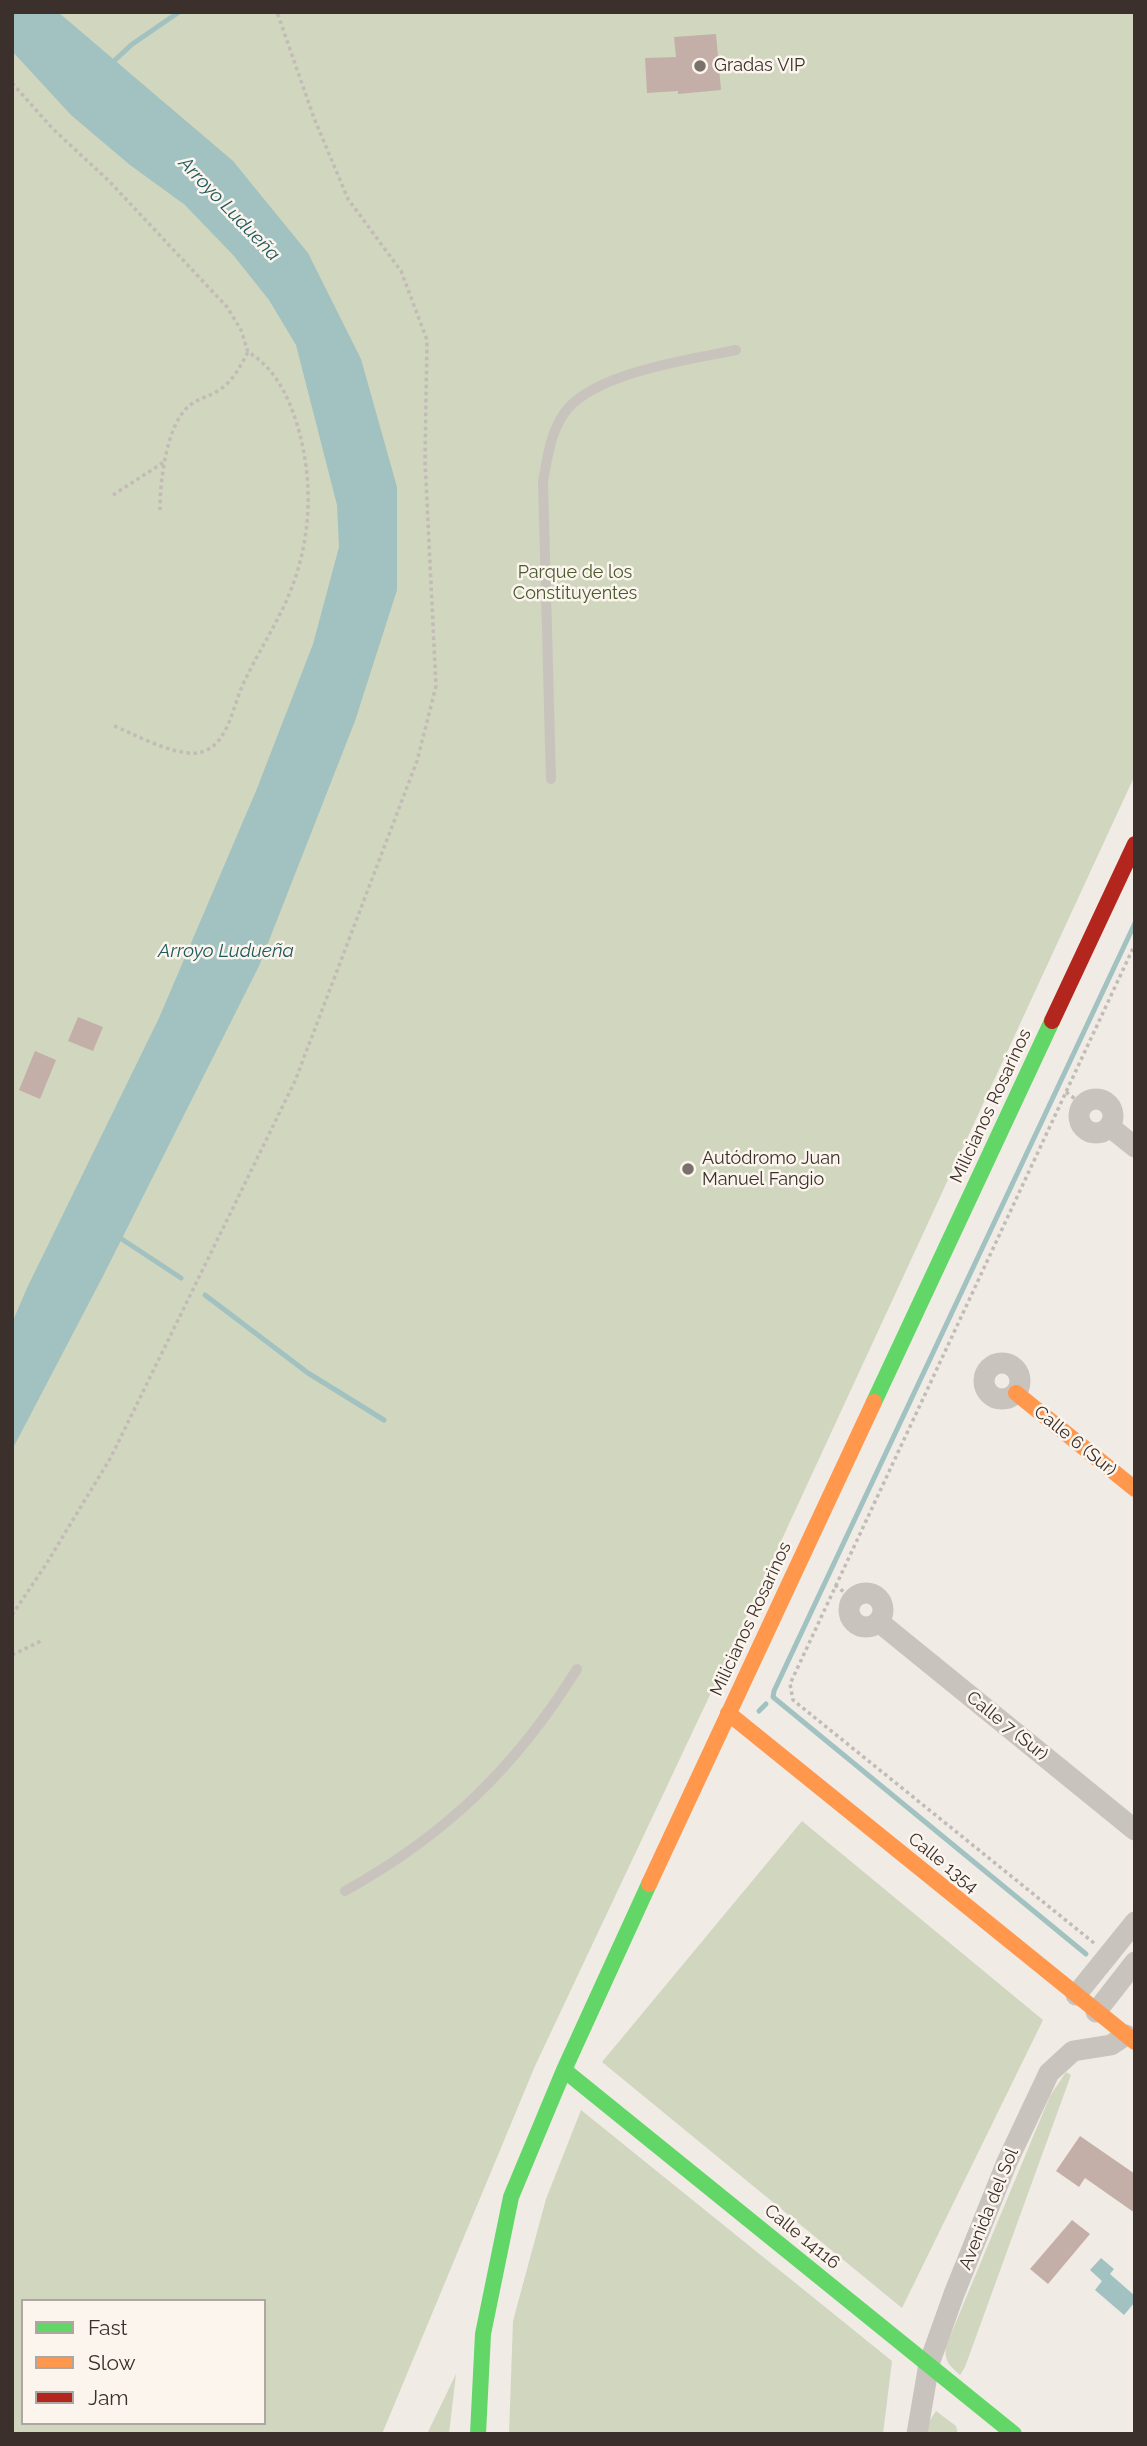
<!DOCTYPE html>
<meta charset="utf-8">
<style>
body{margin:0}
#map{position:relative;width:1147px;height:2446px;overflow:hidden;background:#f0ebe5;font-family:Raleway,sans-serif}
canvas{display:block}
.frame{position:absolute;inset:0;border:14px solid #3b302b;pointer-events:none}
.legend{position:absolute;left:21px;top:2299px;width:245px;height:126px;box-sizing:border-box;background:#fbf5ee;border:2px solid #aea6a0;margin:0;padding:9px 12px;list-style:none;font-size:21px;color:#3b302b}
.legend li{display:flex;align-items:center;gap:14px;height:35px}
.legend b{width:35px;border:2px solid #aea6a0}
</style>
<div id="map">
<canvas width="1147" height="2446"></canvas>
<div class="frame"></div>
<ul class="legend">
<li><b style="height:9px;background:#63d668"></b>Fast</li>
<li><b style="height:9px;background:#ff974d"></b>Slow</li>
<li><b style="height:9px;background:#b3261e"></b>Jam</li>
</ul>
</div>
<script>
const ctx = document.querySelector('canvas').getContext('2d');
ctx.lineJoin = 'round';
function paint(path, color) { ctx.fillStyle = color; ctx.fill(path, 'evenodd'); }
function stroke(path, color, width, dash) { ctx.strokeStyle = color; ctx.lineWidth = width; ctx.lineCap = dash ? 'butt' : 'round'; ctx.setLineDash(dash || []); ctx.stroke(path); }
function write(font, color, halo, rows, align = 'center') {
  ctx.font = font + ' Raleway,sans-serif'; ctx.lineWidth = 5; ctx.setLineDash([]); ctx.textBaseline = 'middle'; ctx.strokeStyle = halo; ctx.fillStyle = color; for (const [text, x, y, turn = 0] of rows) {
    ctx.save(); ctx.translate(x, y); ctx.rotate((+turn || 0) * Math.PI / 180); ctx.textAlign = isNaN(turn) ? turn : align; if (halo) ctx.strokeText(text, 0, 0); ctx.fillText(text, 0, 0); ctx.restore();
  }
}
paint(new Path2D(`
 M12,12H1135V775L709,1697L535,2066L382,2434H12ZM23,2301H264V2423H23Z
 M802,1821L1043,2020L902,2308L602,2062Z
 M1066,2072L1071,2075L965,2367L960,2375C949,2365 944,2361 946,2346L1050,2096Z
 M581,2110L892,2361L883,2434H509L513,2321L546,2199Z
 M456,2374L449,2434H427Z
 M936,2411L956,2426L958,2434H927L929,2422Z`), '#d1d6bf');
paint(new Path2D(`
 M12,12H58L233,161L308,253L361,359L397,487V590L355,721L259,966L102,1278L12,1450V1323L27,1288L159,1018L256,791L313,644L339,547L337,505L296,345L269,300L234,256L185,205L130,165L71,115L12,51Z
 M1101,2258L1114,2269L1110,2274L1135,2296V2302L1124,2315L1095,2290L1102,2281L1090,2270Z`), '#a1c2c1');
stroke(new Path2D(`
 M112,63L131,45L179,12
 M117,1236L181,1278
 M205,1295L308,1373L384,1420
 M759,1711L766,1704
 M1086,1954L773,1697L774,1691L1135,923`), '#a1c2c1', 5);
paint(new Path2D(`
 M716,34L721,90L678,94V91L647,93L645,58L676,57L674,37Z
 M78,1017L103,1027L93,1051L68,1041Z
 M35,1051L56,1060L40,1099L19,1090Z
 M1080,2136L1135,2174V2213L1085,2178L1079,2187L1056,2171Z
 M1072,2220L1090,2234L1048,2284L1030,2269Z`), '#c3afa7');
stroke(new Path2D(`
 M12,83L53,129L109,181L227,307L241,330L248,352C272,366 285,390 294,415C317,482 312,553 279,616C268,638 255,659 244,682C233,704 229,744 202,752C179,759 134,734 112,725
 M113,495L164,462
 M160,510C160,482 166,425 189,406C198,398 212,396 222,388C234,379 241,365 248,352
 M1066,1092L1083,1105
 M835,1585L853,1599
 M12,1615L45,1566L111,1457L295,1081L417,761L436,686L425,461L427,340L401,271L348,199L314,118L277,12
 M12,1655L43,1640
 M1094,1943L793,1700L790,1684L1135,944`), '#c2bbb6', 3.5, [3.5, 3.5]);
stroke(new Path2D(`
 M551,779L543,482C547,459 550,435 563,415C590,373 689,360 736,350
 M345,1891C446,1835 516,1767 577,1669`), '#c9c3be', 10);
stroke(new Path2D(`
 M1079 1116a17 17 0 1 1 34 0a17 17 0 1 1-34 0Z
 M1110,1127L1135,1147
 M984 1381a18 18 0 1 1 36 0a18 18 0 1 1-36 0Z
 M849 1610a17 17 0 1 1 34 0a17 17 0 1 1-34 0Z
 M879,1622L1135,1830
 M1076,1995L1135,1922
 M1096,2012L1135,1962
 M917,2434L929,2364L954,2294L1007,2162L1049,2073L1073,2051L1111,2045L1126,2035`), '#c9c3be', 21);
stroke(new Path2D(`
 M874,1402L1052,1021
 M564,2070L1014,2434
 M478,2434L483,2334L511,2197L564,2070L649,1884`), '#63d668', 16);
stroke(new Path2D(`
 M1016,1393L1135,1489
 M728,1713L1135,2042
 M649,1884L874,1402`), '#ff974d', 16);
stroke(new Path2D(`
 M1052,1021L1135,844`), '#b3261e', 16);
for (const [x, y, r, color] of [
 [700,66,7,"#7a716c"],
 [688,1169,7,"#7a716c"]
]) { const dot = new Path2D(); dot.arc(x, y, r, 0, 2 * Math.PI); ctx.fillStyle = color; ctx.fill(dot); stroke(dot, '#fbf5ee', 2.5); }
write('18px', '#3b302b', '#fbf5ee', [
 ["Gradas VIP",714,66],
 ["Autódromo Juan",702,1159],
 ["Manuel Fangio",702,1180]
], 'left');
write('18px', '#4a5a2e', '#fbf5ee', [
 ["Parque de los",575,573],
 ["Constituyentes",575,594]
]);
write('18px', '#3b302b', '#fbf5ee', [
 ["Milicianos Rosarinos",991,1106,-65],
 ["Calle 6 (Sur)",1075,1441,39],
 ["Milicianos Rosarinos",751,1619,-65],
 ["Calle 7 (Sur)",1007,1726,39],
 ["Calle 1354",943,1863,39],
 ["Avenida del Sol",989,2209,-68],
 ["Calle 14116",802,2237,39]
]);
write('italic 19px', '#1f5a5e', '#fbf5ee', [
 ["Arroyo Ludueña",229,209,46],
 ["Arroyo Ludueña",226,951]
]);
</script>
